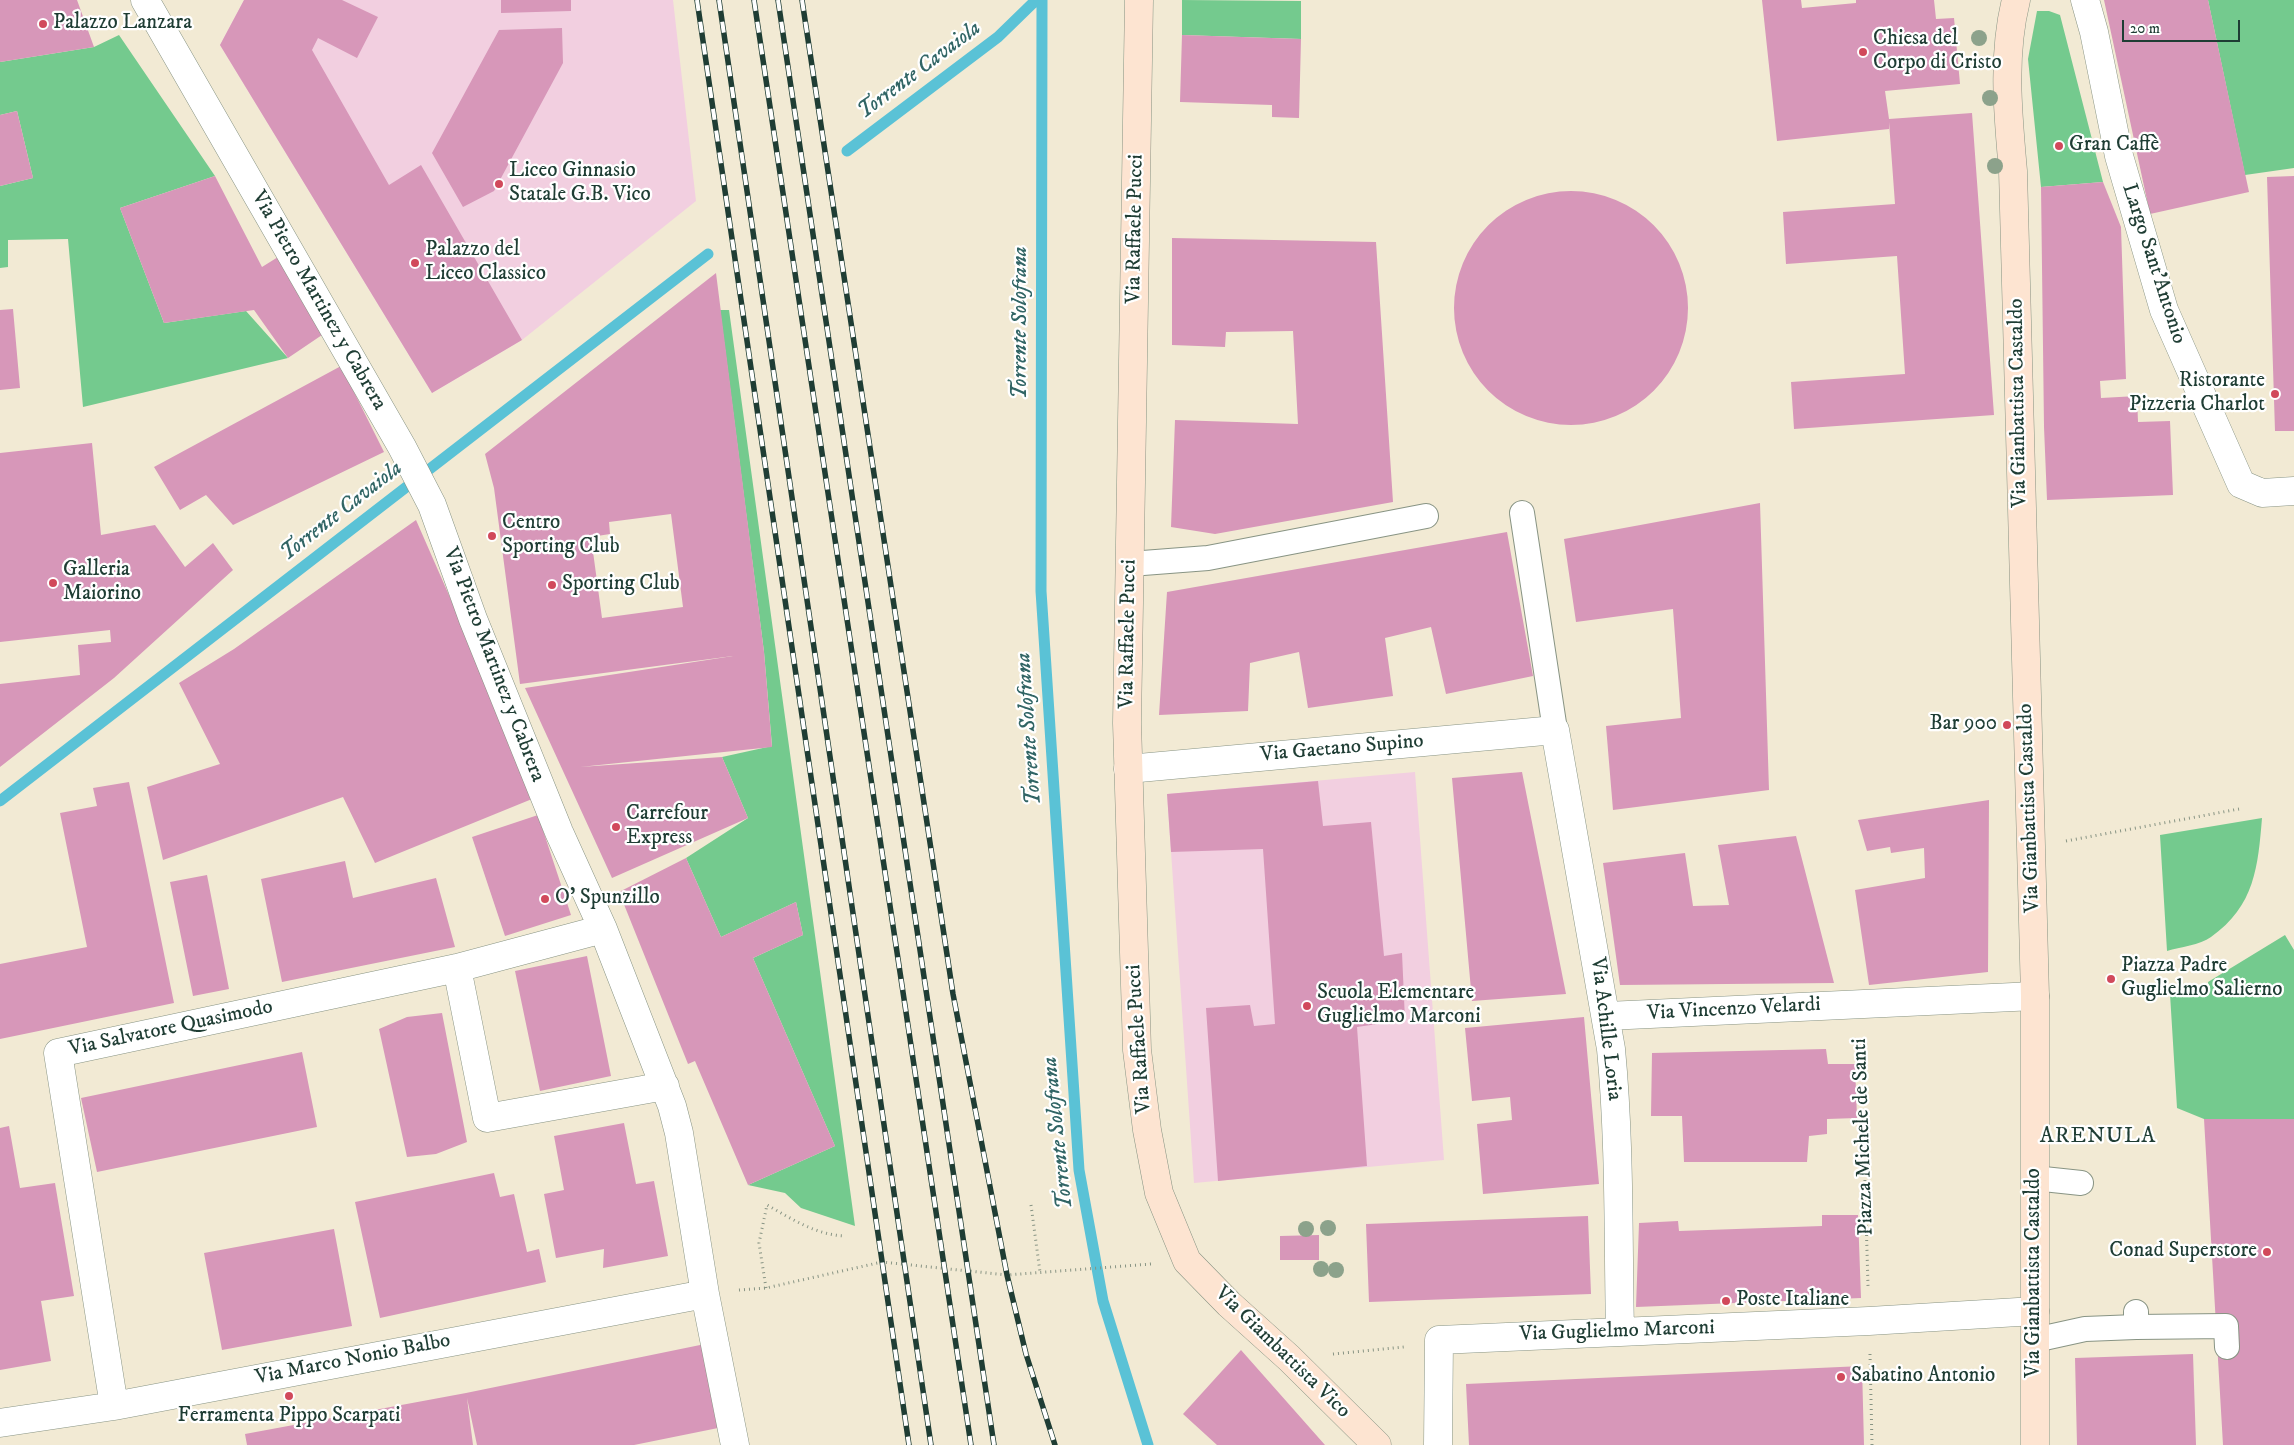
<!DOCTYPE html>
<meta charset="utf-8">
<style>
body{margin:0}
#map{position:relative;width:2294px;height:1445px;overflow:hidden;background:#f2ead4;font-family:"IM FELL DW Pica",serif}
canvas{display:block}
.scale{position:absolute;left:2122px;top:20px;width:118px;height:22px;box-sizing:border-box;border:2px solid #1f3d34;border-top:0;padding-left:6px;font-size:15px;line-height:18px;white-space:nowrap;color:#1f3d34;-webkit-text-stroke:4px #fff;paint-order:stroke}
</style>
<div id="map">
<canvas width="2294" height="1445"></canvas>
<div class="scale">20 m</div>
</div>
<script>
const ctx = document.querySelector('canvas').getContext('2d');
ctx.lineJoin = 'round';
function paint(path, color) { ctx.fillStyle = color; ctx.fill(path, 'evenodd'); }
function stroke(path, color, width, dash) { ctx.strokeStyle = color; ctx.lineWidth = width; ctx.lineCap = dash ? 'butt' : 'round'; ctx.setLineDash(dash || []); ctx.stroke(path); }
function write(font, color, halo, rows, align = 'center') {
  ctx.font = font + ' "IM FELL DW Pica",serif'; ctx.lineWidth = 4.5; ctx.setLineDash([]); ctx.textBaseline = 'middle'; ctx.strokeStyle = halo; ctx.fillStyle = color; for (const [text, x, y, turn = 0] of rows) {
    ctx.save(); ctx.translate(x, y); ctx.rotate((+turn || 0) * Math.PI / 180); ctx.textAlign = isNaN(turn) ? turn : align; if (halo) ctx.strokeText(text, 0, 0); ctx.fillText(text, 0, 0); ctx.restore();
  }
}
paint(new Path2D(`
 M244,0H673L696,201L522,340L432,393L220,45Z
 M1415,772L1444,1160L1194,1183L1167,794Z`), '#f2cfe0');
paint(new Path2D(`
 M1182,0L1301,1V39L1182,35Z
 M2208,0H2294V168L2245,175Z
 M2037,11H2049L2060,15L2103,182L2041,187L2028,59Z
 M119,35L215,176L120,208L164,323L246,311L288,358L83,407L68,239L8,240V267L0,268V186L33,178L17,111L0,115V62L94,47Z
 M720,310H729L855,1226L801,1208L785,1193L748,1185L835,1146L753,958L803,935L796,902L721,937L686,858L748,818L722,757L772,746L764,652Z
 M2262,818C2258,866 2255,906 2211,937C2200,945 2180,947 2167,951L2160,835Z
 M2285,935L2294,950V1119H2204L2177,1108L2170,994L2209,992L2208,982Z`), '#74ca8e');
stroke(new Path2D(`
 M1042,0L1041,591L1079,1170L1103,1301L1148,1445
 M847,151L998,37L1036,0
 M0,801L708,254`), '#5ac2d6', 11);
paint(new Path2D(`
 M0,0H77L94,47L0,62Z
 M244,0H342L378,17L357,58L318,38L312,50L389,185L421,165L522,340L432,393L220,45Z
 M501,0H571V11L501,13Z
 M1762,0H1801L1802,8L1856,3V0H1934L1936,19L1954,18L1960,84L1885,91L1889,119L1972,113L1994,415L1794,429L1791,382L1905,374L1897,256L1786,264L1783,212L1895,204L1889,122V129L1777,141Z
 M2104,0H2208L2249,192L2150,214Z
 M562,28L563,63L494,191L463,207L432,153L499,30Z
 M1182,35L1301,39L1299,118L1272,117V105L1180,102Z
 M17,111L33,178L0,186V115Z
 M215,176L262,267L278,257L322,335L288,358L254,310L164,323L120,208Z
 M2294,176V431H2275L2267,177Z
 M2103,182L2121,227L2126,379L2100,381L2101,398L2137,396L2138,422L2170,421L2173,495L2047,500L2044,427L2041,187Z
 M1454 308a117 117 0 1 1 234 0a117 117 0 1 1-234 0Z
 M1172,238L1376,242L1393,502L1215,534L1171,527L1175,420L1298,424L1293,331L1226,332L1225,347L1172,345Z
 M716,273L764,652L772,747L580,767L722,757L748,818L612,878L525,688L733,656L520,684L494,488L485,454ZM671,514L683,607L602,618L591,537L610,534L609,522Z
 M13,309L20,388L0,390V310Z
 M341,366L384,452L233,525L206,495L180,510L154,467Z
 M92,443L101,535L155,525L185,567L213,543L233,570L114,678L0,767V684L80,675L78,645L111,642L110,630L0,642V453Z
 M1760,503L1769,790L1613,810L1606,726L1681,718L1673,609L1576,622L1564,539Z
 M416,520L470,643L532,799L375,863L343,797L163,860L147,787L220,764L179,683L234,649Z
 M1507,532L1533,676L1446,694L1431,627L1385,638L1393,696L1308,708L1299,652L1250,663L1248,711L1159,715L1167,592Z
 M1522,772L1566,994L1472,1001L1452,778Z
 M1318,781L1323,826L1371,822L1384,956L1402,953L1405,1020L1357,1027L1367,1166L1218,1181L1206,1008L1250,1005L1254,1026L1275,1024L1263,849L1171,852L1167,794Z
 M129,782L174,1003L0,1039V964L87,947L60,813L97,806L93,788Z
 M1989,800L1988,972L1869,985L1855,890L1925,878L1924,848L1891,853L1890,847L1867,851L1858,820Z
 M538,815L571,915L505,936L472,837Z
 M1796,836L1834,983L1620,985L1603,863L1685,853L1693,906L1729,905L1718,845Z
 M686,858L721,937L796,902L803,935L753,958L835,1146L748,1185L695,1061L688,1064L619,892Z
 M345,861L353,898L436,878L455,947L282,982L261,879Z
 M207,875L229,989L193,996L170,882Z
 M587,956L611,1076L540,1091L515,971Z
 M442,1013L467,1142L436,1154L407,1157L379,1029L407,1017Z
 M1584,1017L1599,1184L1483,1194L1477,1124L1512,1120L1510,1097L1472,1101L1465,1028Z
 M1826,1049L1828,1064H1855L1857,1118L1827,1119V1134L1809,1136L1807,1162H1684L1682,1116H1651L1652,1053Z
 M302,1052L317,1127L97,1172L81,1098Z
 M2204,1119H2294V1445H2223Z
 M624,1123L636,1184L654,1181L668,1256L603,1268L604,1249L556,1258L544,1194L564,1190L554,1136Z
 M9,1126L20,1188L55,1183L74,1296L41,1301L51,1361L0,1370V1128Z
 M494,1173L500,1197L514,1194L527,1252L539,1249L546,1282L380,1318L355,1202Z
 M1822,1215H1858L1861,1298L1636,1307L1639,1223L1678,1221L1679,1231L1822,1226Z
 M1588,1216L1591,1294L1369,1302L1366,1224Z
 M334,1229L352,1326L222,1350L204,1253Z
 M1319,1235V1260H1280V1236Z
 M705,1344L723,1427L634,1445H477L467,1398L473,1445H247L245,1434L466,1393Z
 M1241,1350L1325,1445H1217L1183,1414Z
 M2193,1354L2196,1445H2077L2075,1358Z
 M1862,1366L1864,1445H1469L1466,1384Z`), '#d797b9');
const service = new Path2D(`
 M1522,513L1555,730
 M1130,564L1208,558L1426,516
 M2034,1178L2081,1183
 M2136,1327L2226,1326L2227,1347
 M2035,1340L2085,1329L2136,1327V1312`);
const minor = new Path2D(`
 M145,0L402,447L432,505L473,619L559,832L603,929L672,1106L679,1133L705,1294L735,1445
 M2085,0L2094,32L2119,156L2164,310L2241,484L2262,493L2294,491
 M1128,769L1555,730L1611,1049C1620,1143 1618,1238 1620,1332
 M457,968L487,1118L665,1086
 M1607,1016L2035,996
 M114,1406L58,1053L457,968L603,929
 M0,1423L114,1406L705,1294
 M1438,1445L1439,1340L1869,1321L2035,1311`);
const secondary = new Path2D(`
 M1139,0L1127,723L1137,1050L1147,1130L1159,1193L1187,1261L1229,1304L1289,1358L1377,1445
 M2016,0C2002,56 2008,115 2013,171L2035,996V1445`);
stroke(service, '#889484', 26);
stroke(minor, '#889484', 29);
stroke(secondary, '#889484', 29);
stroke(new Path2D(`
 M2066,841L2239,809
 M1861,1040L1868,1286
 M1031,1205L1040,1272
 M766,1288L759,1243L767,1205C792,1219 816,1235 845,1236
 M739,1290L766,1288L882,1262L1007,1275L1151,1264
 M1333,1354L1404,1347
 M1870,1354L1872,1445`), '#889484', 3, [1, 4]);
stroke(service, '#fff', 24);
stroke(minor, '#fff', 28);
stroke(secondary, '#fde4d1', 28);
const rail = new Path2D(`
 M697,0L909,1445
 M719,0L931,1445
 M754,0L971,1445
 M778,0L994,1445
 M802,0L953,994L1007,1275L1026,1354L1055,1445`);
stroke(rail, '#1f3d34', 5.5);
stroke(rail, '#fff', 4, [11]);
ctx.fillStyle = '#8ca28b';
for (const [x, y] of [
 [1979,38],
 [1990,98],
 [1995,166],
 [1328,1228],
 [1306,1229],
 [1321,1269],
 [1336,1270]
]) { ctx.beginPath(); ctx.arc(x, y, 8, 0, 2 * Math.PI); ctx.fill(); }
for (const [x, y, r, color] of [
 [43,24,5,"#d1495b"],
 [1863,52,5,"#d1495b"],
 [2059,146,5,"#d1495b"],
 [499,184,5,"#d1495b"],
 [415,263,5,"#d1495b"],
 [2275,394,5,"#d1495b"],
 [492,536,5,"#d1495b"],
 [53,583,5,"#d1495b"],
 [552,585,5,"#d1495b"],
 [2007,725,5,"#d1495b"],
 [616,827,5,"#d1495b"],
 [545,899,5,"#d1495b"],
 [2111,979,5,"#d1495b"],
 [1307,1006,5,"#d1495b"],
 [2267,1252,5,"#d1495b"],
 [1726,1301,5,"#d1495b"],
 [1841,1377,5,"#d1495b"],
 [289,1396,5,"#d1495b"]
]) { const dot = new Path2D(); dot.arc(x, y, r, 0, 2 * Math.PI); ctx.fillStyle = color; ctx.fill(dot); stroke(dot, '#fff', 2); }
write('21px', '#1f3d34', '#fff', [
 ["Palazzo Lanzara",53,24],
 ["Chiesa del",1873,40],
 ["Corpo di Cristo",1873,64],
 ["Gran Caffè",2069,146],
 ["Liceo Ginnasio",509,172],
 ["Statale G.B. Vico",509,196],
 ["Palazzo del",425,251],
 ["Liceo Classico",425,275],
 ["Ristorante",2265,382,"right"],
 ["Pizzeria Charlot",2265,406,"right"],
 ["Centro",502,524],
 ["Sporting Club",502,548],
 ["Galleria",63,571],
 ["Maiorino",63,595],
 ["Sporting Club",562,585],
 ["Bar 900",1997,725,"right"],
 ["Carrefour",626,815],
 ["Express",626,839],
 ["O' Spunzillo",555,899],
 ["Piazza Padre",2121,967],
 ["Guglielmo Salierno",2121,991],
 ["Scuola Elementare",1317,994],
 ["Guglielmo Marconi",1317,1018],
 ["Conad Superstore",2257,1252,"right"],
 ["Poste Italiane",1736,1301],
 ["Sabatino Antonio",1851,1377],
 ["Ferramenta Pippo Scarpati",289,1417,"center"]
], 'left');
write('21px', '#1f3d34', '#fff', [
 ["Via Raffaele Pucci",1136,229,-89],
 ["Largo Sant'Antonio",2153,264,72],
 ["Via Pietro Martinez y Cabrera",318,301,60],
 ["Via Gianbattista Castaldo",2019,403,-91],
 ["Via Raffaele Pucci",1129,634,-89],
 ["Via Pietro Martinez y Cabrera",493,665,69],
 ["Via Gaetano Supino",1342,749,-5],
 ["Via Gianbattista Castaldo",2030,808,-92],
 ["Via Vincenzo Velardi",1734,1010,-3],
 ["Via Salvatore Quasimodo",171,1029,-12],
 ["Via Achille Loria",1605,1029,83],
 ["Via Raffaele Pucci",1140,1039,-94],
 ["Piazza Michele de Santi",1864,1137,-92],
 ["Via Gianbattista Castaldo",2035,1273,-90],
 ["Via Guglielmo Marconi",1617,1332,-2],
 ["Via Giambattista Vico",1282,1353,44],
 ["Via Marco Nonio Balbo",353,1360,-11]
]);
write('italic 22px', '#316565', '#fff', [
 ["Torrente Cavaiola",920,71,-37],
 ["Torrente Solofrana",1021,323,-90],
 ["Torrente Cavaiola",342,512,-38],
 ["Torrente Solofrana",1030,729,-94],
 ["Torrente Solofrana",1059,1133,-96]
]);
ctx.letterSpacing = '1px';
write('22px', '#1f3d34', '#fff', [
 ["ARENULA",2098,1137]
]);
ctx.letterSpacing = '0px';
</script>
